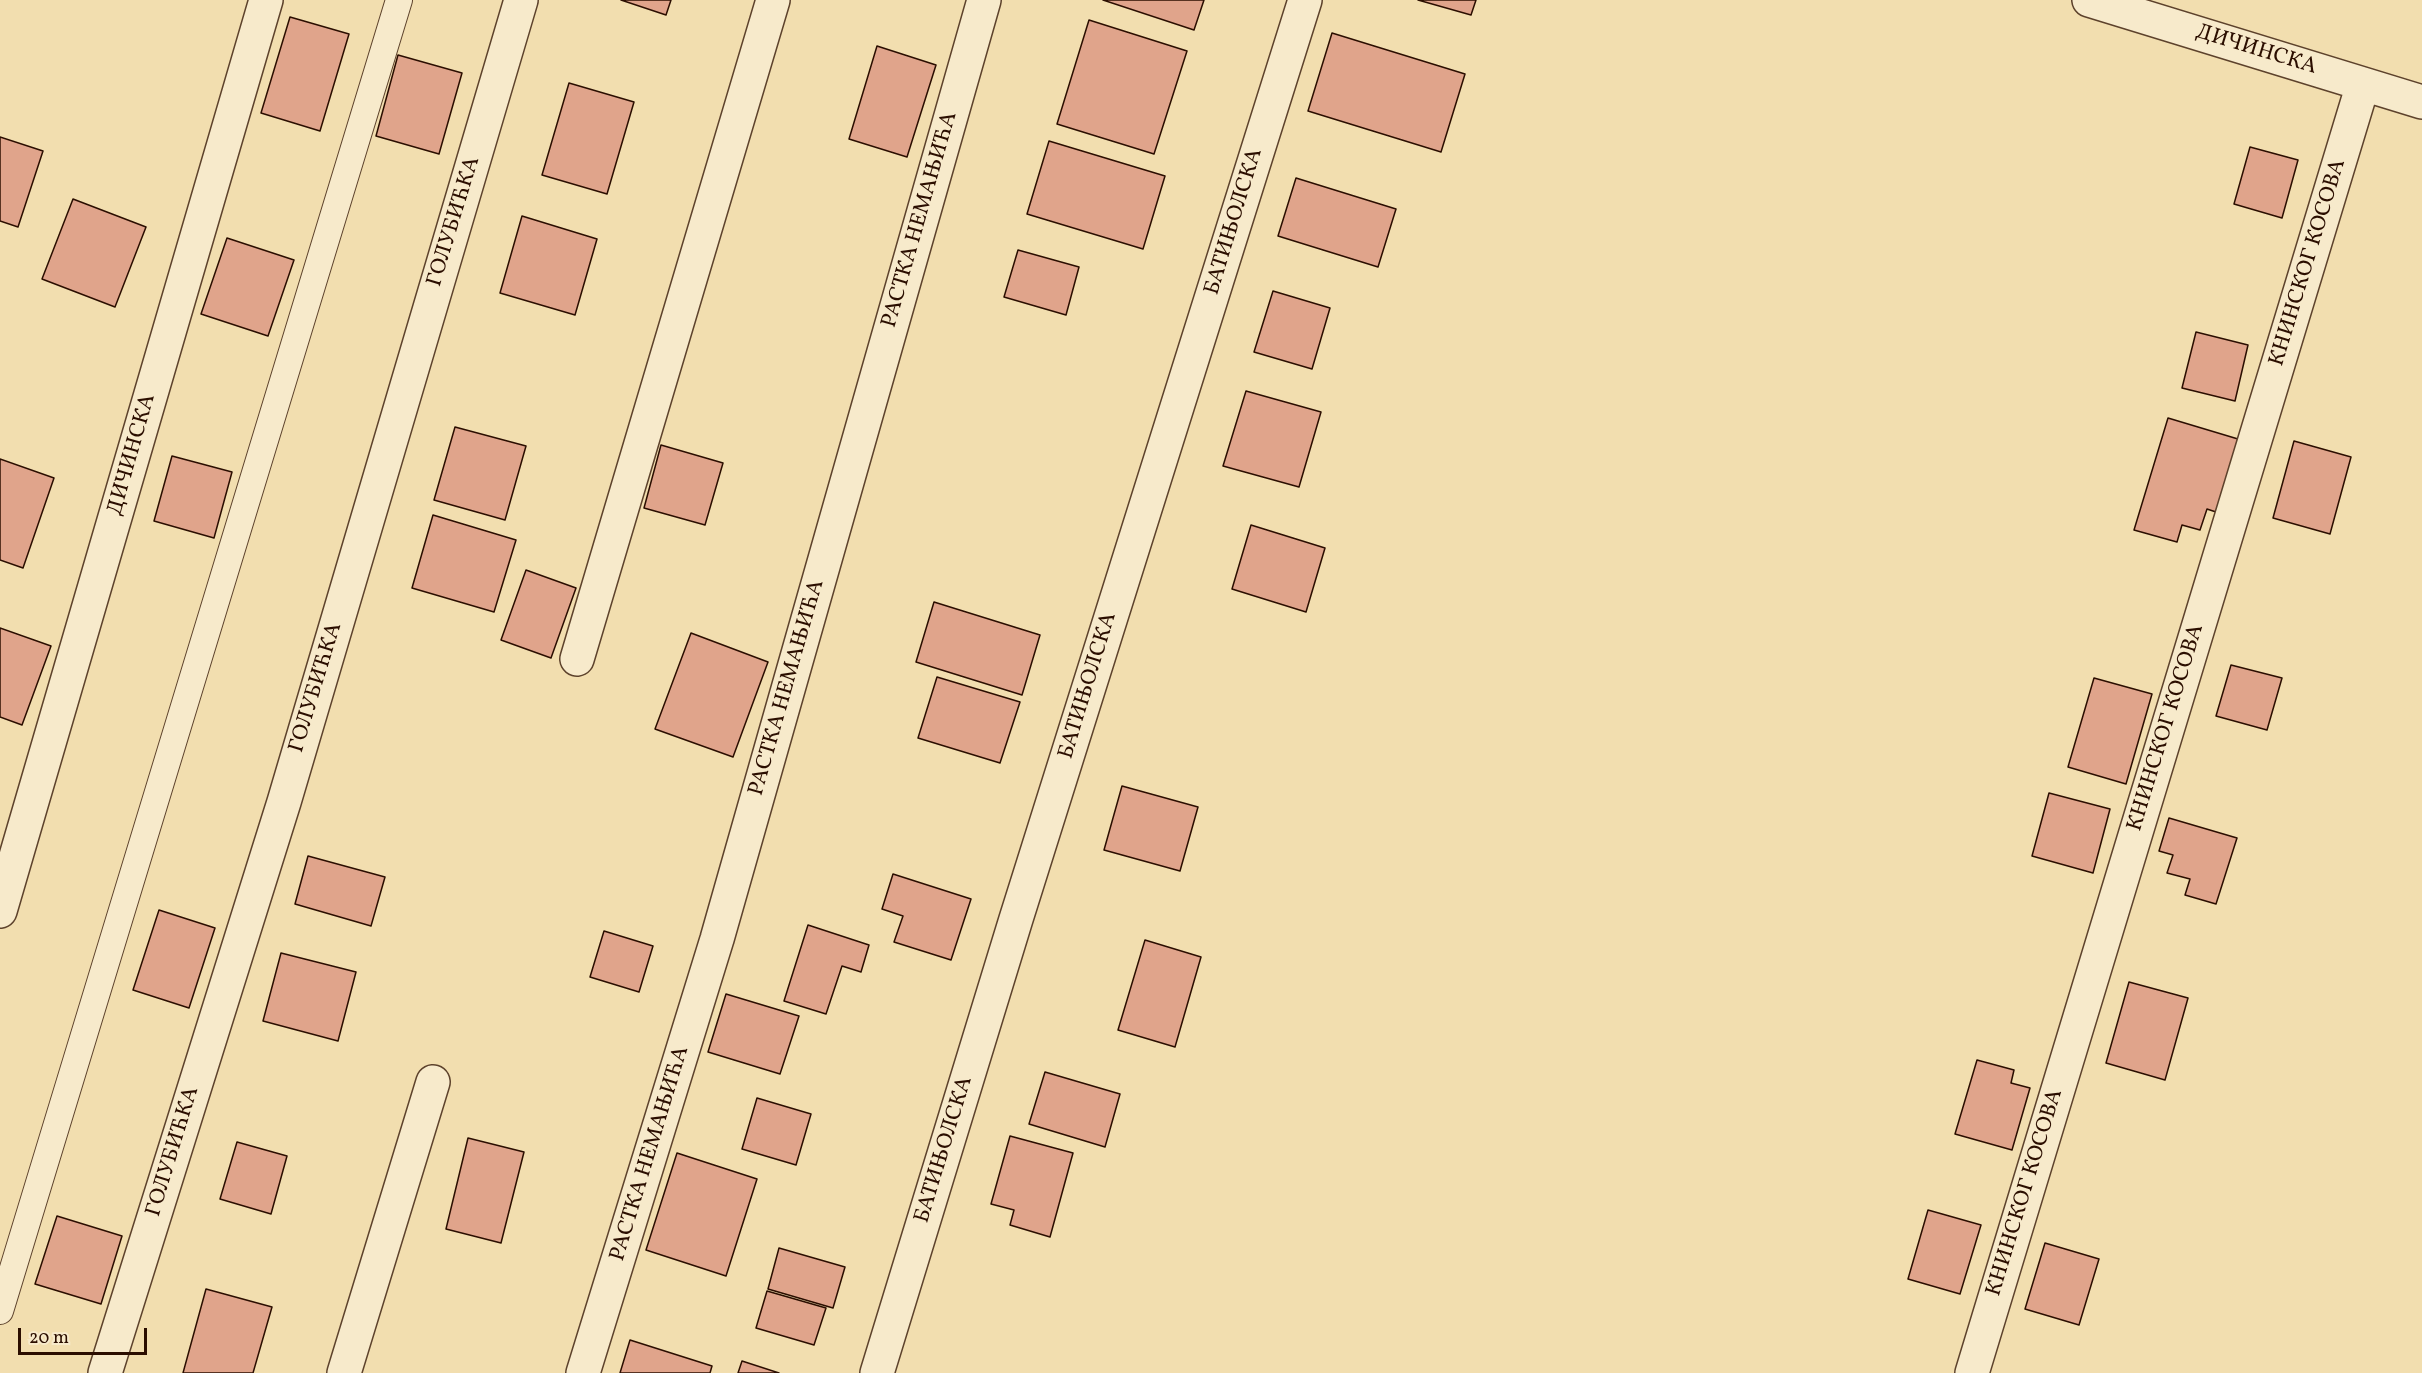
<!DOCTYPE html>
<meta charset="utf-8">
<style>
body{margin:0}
#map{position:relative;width:2422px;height:1373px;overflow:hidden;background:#f2deaf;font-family:Vollkorn,serif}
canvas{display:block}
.scale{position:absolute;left:18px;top:1328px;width:129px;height:27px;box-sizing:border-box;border:3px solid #2b0e00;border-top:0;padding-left:8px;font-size:18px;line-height:21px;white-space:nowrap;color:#2b0e00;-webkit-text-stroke:4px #f7eacb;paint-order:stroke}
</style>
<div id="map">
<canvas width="2422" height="1373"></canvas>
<div class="scale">20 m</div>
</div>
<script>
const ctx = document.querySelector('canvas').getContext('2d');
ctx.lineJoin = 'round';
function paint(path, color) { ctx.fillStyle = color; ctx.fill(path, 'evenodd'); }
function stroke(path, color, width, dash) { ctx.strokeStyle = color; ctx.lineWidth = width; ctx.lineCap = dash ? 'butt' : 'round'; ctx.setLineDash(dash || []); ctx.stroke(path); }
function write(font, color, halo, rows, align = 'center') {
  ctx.font = font + ' Vollkorn,serif'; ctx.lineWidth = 5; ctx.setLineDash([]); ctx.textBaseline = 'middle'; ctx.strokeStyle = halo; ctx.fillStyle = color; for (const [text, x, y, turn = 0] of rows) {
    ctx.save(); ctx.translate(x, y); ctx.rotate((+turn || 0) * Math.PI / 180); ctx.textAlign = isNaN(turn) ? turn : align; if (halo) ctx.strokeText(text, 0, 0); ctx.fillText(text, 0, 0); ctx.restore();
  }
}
const building = new Path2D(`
 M621,0H671L666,15Z
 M1103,0H1204L1194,30Z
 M1418,0H1476L1471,15Z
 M290,17L349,34L320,131L261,113Z
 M1089,20L1187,51L1154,154L1057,124Z
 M1332,33L1465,74L1441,152L1308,111Z
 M877,46L936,65L907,157L849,139Z
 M398,55L462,73L439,154L376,136Z
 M569,83L634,102L607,194L542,175Z
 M0,137L43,151L18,227L0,221Z
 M1049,141L1165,176L1143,249L1027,214Z
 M2250,147L2298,160L2282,218L2234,204Z
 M1296,178L1396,209L1378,267L1278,236Z
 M73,199L146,227L115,307L42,279Z
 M522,216L597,239L575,315L500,293Z
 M227,238L294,260L268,336L201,314Z
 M1018,250L1079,267L1066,315L1004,297Z
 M1273,291L1330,308L1312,369L1254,352Z
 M2196,332L2248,345L2235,401L2182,388Z
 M1246,391L1321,412L1299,487L1223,466Z
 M2168,418L2238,439L2216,512L2207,509L2200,530L2182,525L2177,542L2134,530Z
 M455,427L526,446L505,520L434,500Z
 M2294,441L2351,457L2330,534L2273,518Z
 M661,445L723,463L705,525L644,508Z
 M172,456L232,472L214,538L154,521Z
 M0,459L54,478L23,568L0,560Z
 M433,515L516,540L494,612L412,588Z
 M1251,525L1325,548L1306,612L1232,589Z
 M526,570L576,588L551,658L501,640Z
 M934,602L1040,635L1022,695L916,662Z
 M0,628L51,646L22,725L0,717Z
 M691,633L768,662L733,757L655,729Z
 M2231,665L2282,678L2267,730L2216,716Z
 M937,677L1020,702L1000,763L918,738Z
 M2094,678L2152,694L2126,784L2068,767Z
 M1122,786L1198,807L1180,871L1104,850Z
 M2049,793L2110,809L2093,873L2032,856Z
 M2169,818L2237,838L2216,904L2185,895L2190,879L2167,873L2173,855L2159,851Z
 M308,856L385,877L371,926L295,904Z
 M893,874L971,899L951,960L894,942L903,916L882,909Z
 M159,910L215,928L189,1008L133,990Z
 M808,925L869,945L861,972L842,966L826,1014L784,1001Z
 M604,931L653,946L639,992L590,977Z
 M1145,940L1201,957L1175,1047L1118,1030Z
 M281,953L356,972L338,1041L263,1021Z
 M2129,982L2188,998L2165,1080L2106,1063Z
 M726,994L799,1016L780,1074L708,1052Z
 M1977,1060L2014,1070L2011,1083L2030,1088L2012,1150L1955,1134Z
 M1045,1072L1120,1094L1105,1147L1029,1124Z
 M757,1098L811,1114L796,1165L742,1149Z
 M1010,1136L1073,1153L1050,1237L1010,1225L1014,1210L991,1204Z
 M468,1138L524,1152L501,1243L446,1229Z
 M237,1142L287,1156L271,1214L220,1199Z
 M677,1153L757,1179L726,1276L646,1250Z
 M1928,1210L1981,1225L1960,1294L1908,1279Z
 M57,1216L122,1236L101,1304L35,1284Z
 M2045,1243L2099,1259L2079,1325L2025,1309Z
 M779,1248L845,1267L833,1308L768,1289Z
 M206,1289L272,1307L253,1373H183Z
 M767,1291L826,1308L814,1345L756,1328Z
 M630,1340L712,1366L710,1373H620Z
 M742,1361L779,1373H738Z`);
paint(building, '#e0a48b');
stroke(building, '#2b0e00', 1.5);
const service = new Path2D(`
 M0,1311L399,0`);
const minor = new Path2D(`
 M2089,0L2422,102
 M577,659L773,0
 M0,911L266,0
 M105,1373L284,802L521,0
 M344,1373L433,1082
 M583,1373L717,939L984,0
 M877,1373L1016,919L1305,0
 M1972,1373L2363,84`);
stroke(service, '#5d422c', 28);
stroke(minor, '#5d422c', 36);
stroke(service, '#f7eacb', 26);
stroke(minor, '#f7eacb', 33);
write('22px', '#2b0e00', '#f7eacb', [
 ["ДИЧИНСКА",2256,51,17],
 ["РАСТКА НЕМАЊИЋА",921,220,-74],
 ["ГОЛУБИЋКА",455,222,-73],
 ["БАТИЊОЛСКА",1235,222,-73],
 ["КНИНСКОГ КОСОВА",2309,263,-73],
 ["ДИЧИНСКА",133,455,-74],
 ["БАТИЊОЛСКА",1089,686,-73],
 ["ГОЛУБИЋКА",317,688,-73],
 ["РАСТКА НЕМАЊИЋА",788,688,-74],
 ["КНИНСКОГ КОСОВА",2167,728,-73],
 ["БАТИЊОЛСКА",945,1150,-73],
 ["ГОЛУБИЋКА",174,1152,-73],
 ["РАСТКА НЕМАЊИЋА",651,1154,-73],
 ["КНИНСКОГ КОСОВА",2026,1193,-73]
]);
</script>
